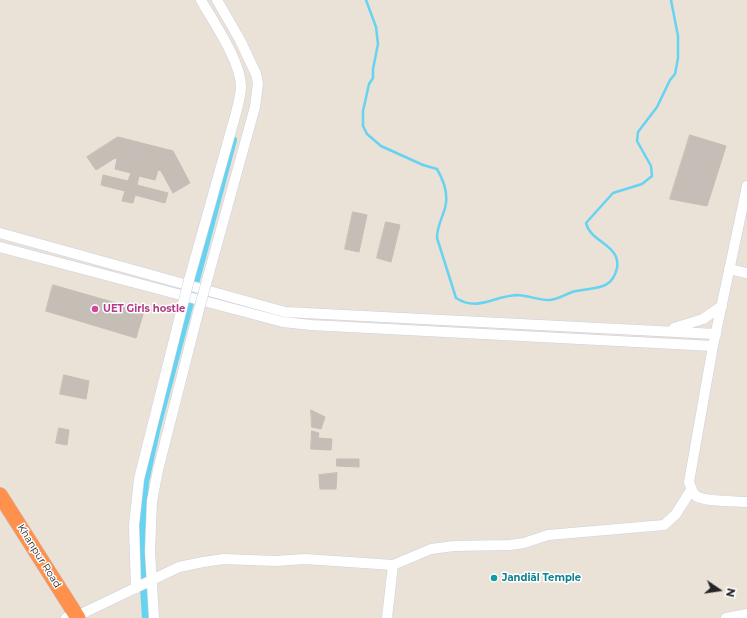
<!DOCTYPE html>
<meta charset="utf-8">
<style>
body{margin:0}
#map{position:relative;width:747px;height:618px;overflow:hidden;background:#eae1d7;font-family:Montserrat,sans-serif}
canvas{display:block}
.north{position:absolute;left:699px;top:570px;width:40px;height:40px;-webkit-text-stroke:3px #fff;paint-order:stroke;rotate:103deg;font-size:11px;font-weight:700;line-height:16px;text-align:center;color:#262626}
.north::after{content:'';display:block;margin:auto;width:14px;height:18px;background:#262626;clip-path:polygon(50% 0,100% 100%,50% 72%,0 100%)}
</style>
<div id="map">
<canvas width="747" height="618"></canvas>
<div class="north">N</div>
</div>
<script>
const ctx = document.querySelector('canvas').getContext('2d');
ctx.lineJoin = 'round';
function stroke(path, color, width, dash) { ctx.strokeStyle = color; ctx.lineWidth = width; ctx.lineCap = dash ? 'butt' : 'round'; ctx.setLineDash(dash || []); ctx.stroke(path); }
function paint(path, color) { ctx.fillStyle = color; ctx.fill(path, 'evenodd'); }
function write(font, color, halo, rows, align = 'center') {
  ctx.font = font + ' Montserrat,sans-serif'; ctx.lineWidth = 3; ctx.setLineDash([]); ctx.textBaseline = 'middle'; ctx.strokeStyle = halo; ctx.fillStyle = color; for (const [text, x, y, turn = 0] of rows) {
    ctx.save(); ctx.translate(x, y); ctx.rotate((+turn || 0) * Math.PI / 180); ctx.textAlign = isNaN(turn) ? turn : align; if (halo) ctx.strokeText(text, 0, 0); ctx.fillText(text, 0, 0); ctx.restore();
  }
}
stroke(new Path2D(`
 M366,0L376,27L378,44L373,69V78L369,84L363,111V126L367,134L381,146L423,165L437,169C444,181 449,194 445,208C442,219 437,226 437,238L456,298C478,312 493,296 517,295C528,295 540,301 550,300C559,299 567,293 576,291C594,287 612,291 617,268C621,245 590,242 586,223L613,193L642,184L652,176L651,166L637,141L638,132L657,107L670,80L675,74L678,58V36L671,0`), '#66d3f0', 2.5);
stroke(new Path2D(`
 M146,618L141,541L145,482L157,427L233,140`), '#66d3f0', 8);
const building = new Path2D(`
 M690,135L726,146L707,206L670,199Z
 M118,137L173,151L190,183L173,193L161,171L158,170L155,180L139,176L137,185L168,193L165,203L135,195L133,203L122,201L125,191L101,185L103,175L128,181L131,173L115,169L117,159L115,158L96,170L87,157Z
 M353,212L367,215L359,252L345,249Z
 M386,222L400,225L391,262L377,258Z
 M53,285L144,311L136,338L46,311Z
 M64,375L89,381L86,399L60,394Z
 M311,410L325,417L321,429L312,427Z
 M59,428L69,430L67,445L56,443Z
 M312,431L319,433L318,438L332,439L331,450L311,449Z
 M337,459H359V467L337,466Z
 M337,473L336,489H320L319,475Z`);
paint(building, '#c5beb7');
stroke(building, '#c5bdb1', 1);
const minor = new Path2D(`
 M747,186L713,346L689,482C691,487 692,493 696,496C705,502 735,501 747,502
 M0,233L285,312L716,334
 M0,247L283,322L311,325L713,346
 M729,269L747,273
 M189,280L236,113C238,104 241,95 241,86C240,60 214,23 201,0
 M206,284L255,107L258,83L256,74L240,40L217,0
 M674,328L703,319L722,306
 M136,588L134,525L139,479L182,308
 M77,616L179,567L203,562L224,559L275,561L305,559L393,565L431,549L454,546L510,545L524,543L548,535L664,525L676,514L691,490
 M66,618L75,613
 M154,618L150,551L152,501L158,470L198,313
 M387,618L393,565
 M726,618L747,614`);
const highway = new Path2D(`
 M0,495L78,618`);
stroke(minor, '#ccd1e0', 11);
stroke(highway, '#c2c2c2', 16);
stroke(minor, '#fff', 10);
stroke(highway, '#ff914d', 15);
const minorBridge = new Path2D(`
 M182,308L189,280
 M198,313L206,284`);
stroke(minorBridge, '#ccd1e0', 11, []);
stroke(minorBridge, '#fff', 10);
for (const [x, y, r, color] of [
 [95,309,4,"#d1479c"],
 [494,578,4,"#0f9aa8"]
]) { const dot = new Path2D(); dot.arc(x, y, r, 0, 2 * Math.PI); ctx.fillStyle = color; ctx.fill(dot); stroke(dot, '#fff', 1.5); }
write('bold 10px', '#b23c85', '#fff', [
 ["UET Girls hostle",103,309]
], 'left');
write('10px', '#262626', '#fff', [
 ["Khanpur Road",39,556,58]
]);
write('bold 10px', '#0d838f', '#fff', [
 ["Jandiāl Temple",502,578]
], 'left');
</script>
